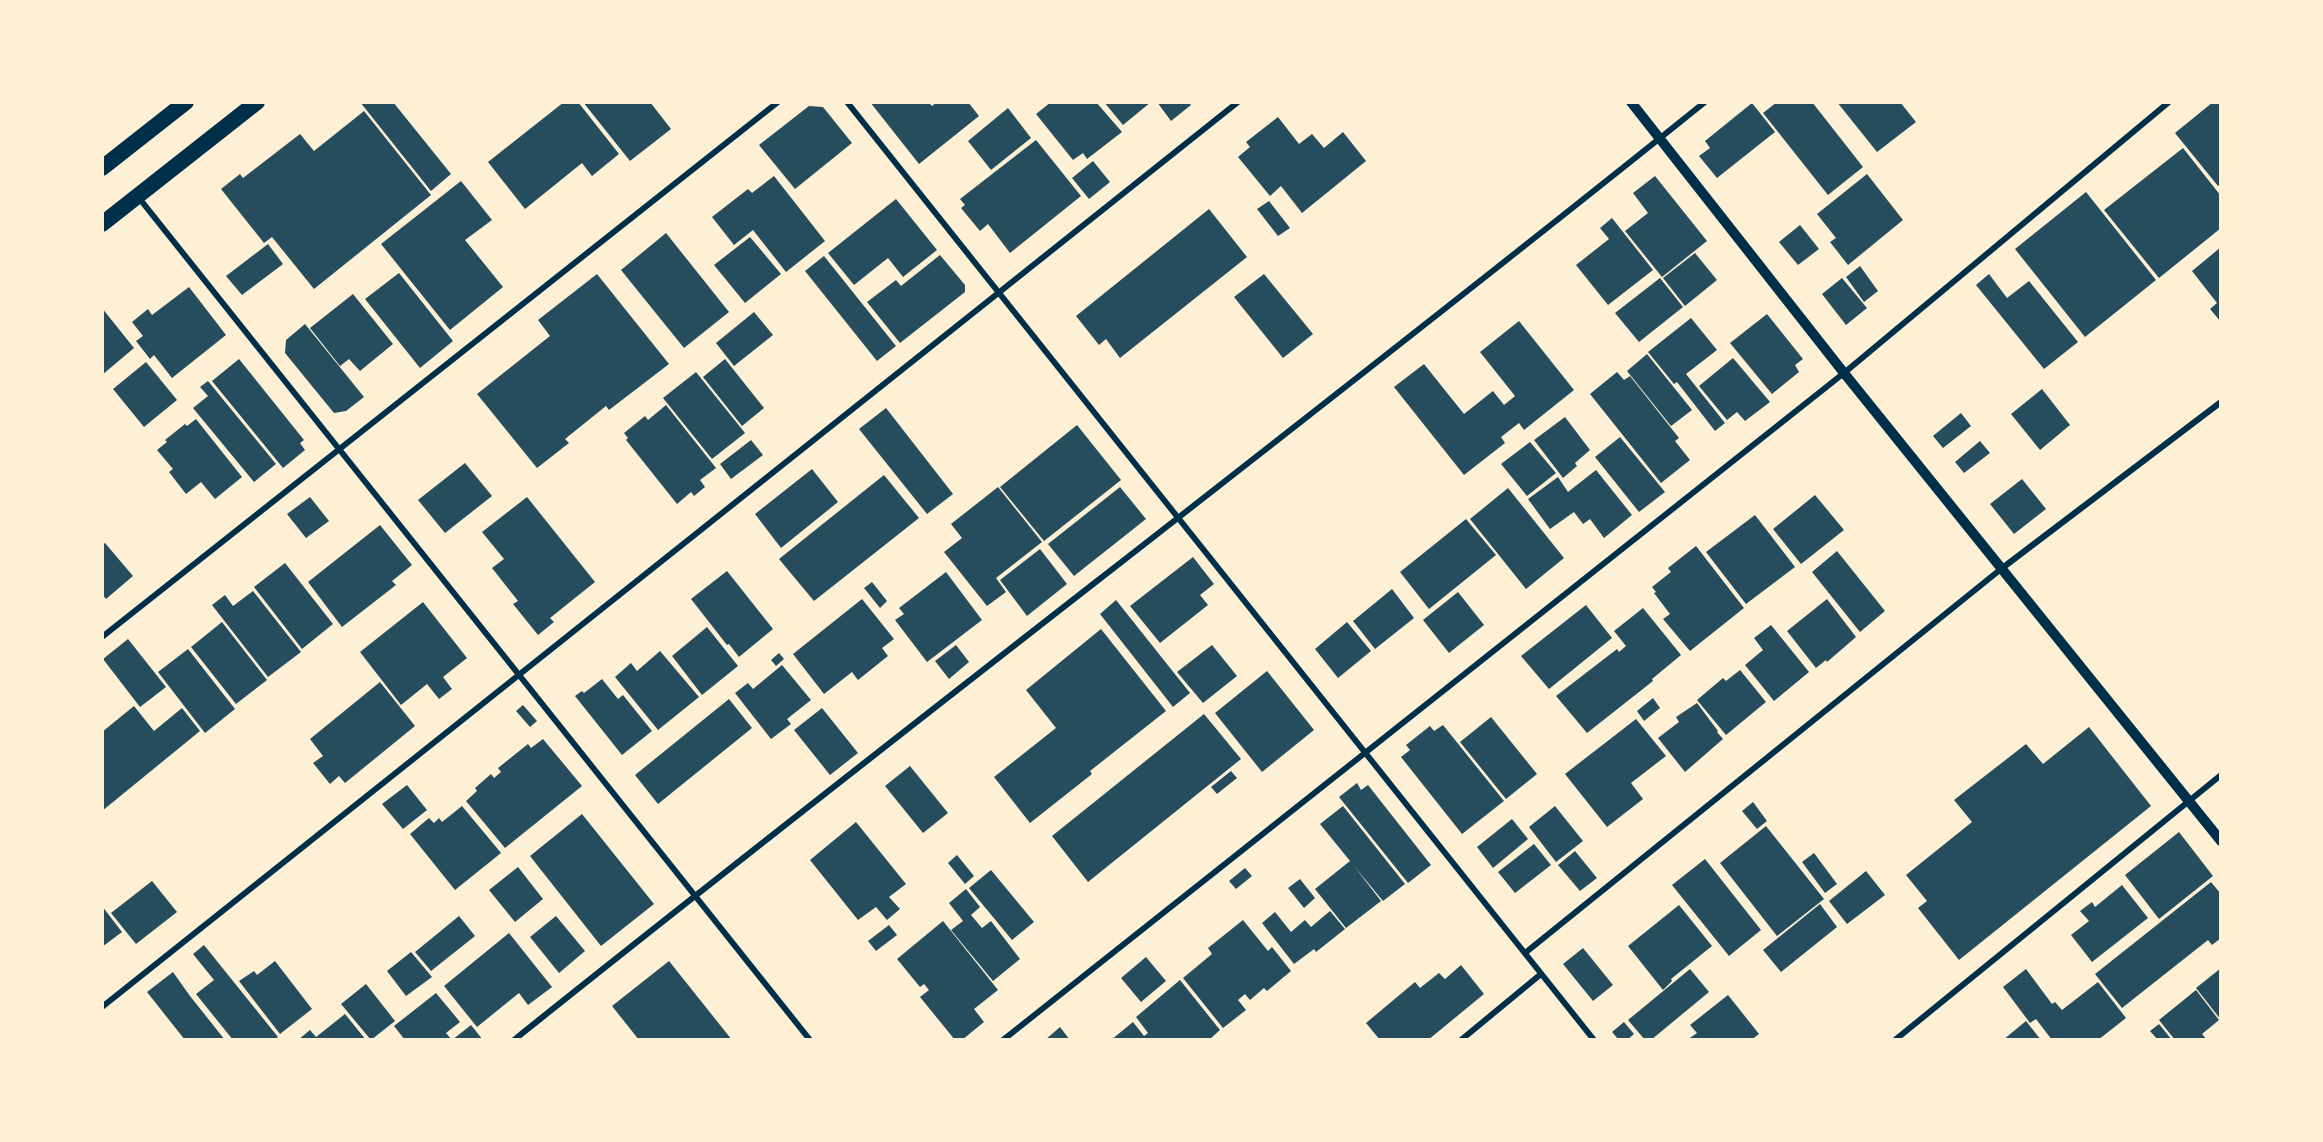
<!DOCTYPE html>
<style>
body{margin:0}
#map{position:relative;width:2323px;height:1142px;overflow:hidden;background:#fdf0d5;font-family:"Open Sans",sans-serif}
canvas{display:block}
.frame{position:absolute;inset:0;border:104px solid #fdf0d5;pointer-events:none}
</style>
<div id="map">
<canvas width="2323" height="1142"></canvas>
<div class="frame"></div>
</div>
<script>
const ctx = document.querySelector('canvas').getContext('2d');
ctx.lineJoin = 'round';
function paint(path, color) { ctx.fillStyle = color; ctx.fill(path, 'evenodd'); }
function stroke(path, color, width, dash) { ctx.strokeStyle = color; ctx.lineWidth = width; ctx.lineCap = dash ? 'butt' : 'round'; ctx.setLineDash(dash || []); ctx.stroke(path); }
paint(new Path2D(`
 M360,102H393L451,174L431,191Z
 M564,102H578L619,154L592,176L582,163L525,209L488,162Z
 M583,102H650L671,129L630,161Z
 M870,102H928L932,106L937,102H968L979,116L919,164Z
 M1051,102H1096L1122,132L1087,159L1083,153L1073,160L1036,114Z
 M1104,102H1151L1123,125Z
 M1157,102H1189L1191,105L1171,121Z
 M1777,102H1812L1863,167L1828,195L1763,113Z
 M1837,102H1900L1916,122L1877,152Z
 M2213,102H2221V184L2218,186L2175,133Z
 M1752,103L1775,132L1717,178L1699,156L1710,148L1705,141Z
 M809,106L823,107L852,143L795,189L759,145Z
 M1008,108L1031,138L991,170L968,141Z
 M364,111L431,195L314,289L272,237L264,243L221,189L240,174L243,178L300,134L314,151Z
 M1278,117L1299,144L1312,134L1324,148L1343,132L1366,161L1302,213L1281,186L1270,196L1238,157L1250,147L1246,142Z
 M1036,140L1081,196L1010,253L988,224L980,231L961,208L965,205L960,199Z
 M2183,148L2221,196V228L2159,278L2104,210Z
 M1093,161L1110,182L1089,199L1072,178Z
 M1867,174L1903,220L1848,265L1830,242L1836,238L1817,214Z
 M774,176L825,241L786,272L753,230L734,245L712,217L748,189L752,193Z
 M1655,176L1707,241L1662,277L1625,231L1648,213L1633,193Z
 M461,181L492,220L465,240L503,287L450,330L381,244Z
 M2086,192L2156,280L2085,337L2015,249Z
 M896,199L937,250L903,277L888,258L854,285L828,253Z
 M1269,201L1290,228L1278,236L1257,209Z
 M1209,209L1247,257L1120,358L1106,339L1099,345L1076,316Z
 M1612,218L1653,270L1608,305L1576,265L1609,239L1600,228Z
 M1800,225L1819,249L1798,265L1779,242Z
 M666,233L729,312L684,348L621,270Z
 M750,237L781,274L745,303L714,265Z
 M268,244L283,264L242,295L226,276Z
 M2221,247V322L2210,309L2217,303L2192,271Z
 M1695,253L1717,280L1685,306L1663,278Z
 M940,255L965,285V292L900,343L867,302L896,280L901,286Z
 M824,256L896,346L877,361L805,271Z
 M1860,266L1878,291L1864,302L1846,277Z
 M399,273L453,341L420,368L365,299Z
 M597,274L669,364L609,410L606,406L565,439L569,443L537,468L477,394L550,336L538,320Z
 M1264,274L1313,334L1283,358L1234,297Z
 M1989,274L2007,298L2029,281L2078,342L2044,369L1976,285Z
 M1660,278L1683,307L1639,342L1615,313Z
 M1842,278L1867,308L1846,325L1822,294Z
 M189,287L226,335L172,378L154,355L150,359L136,341L143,336L132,322L148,309L152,315Z
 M353,294L393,344L360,371L349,359L340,366L310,328Z
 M102,308L134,348L102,375Z
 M754,312L773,335L734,366L716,343Z
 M1767,314L1803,359L1795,365L1799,372L1772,394L1730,343Z
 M1691,318L1717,350L1686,374L1725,423L1715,431L1677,382L1674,384L1648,352Z
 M1519,321L1574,390L1524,430L1519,423L1501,437L1505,443L1464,475L1394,387L1424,364L1464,414L1493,391L1504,405L1515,396L1480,352Z
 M305,324L364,397L346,411L334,413L285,353L286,340Z
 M1647,354L1692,410L1671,426L1627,371Z
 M1733,358L1770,402L1745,421L1737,412L1727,420L1699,386Z
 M239,359L304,440L300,443L305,450L283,468L212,381Z
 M725,359L764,408L742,426L703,377Z
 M146,362L177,400L144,427L113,389Z
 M696,372L745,433L712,459L663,398Z
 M1617,372L1624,380L1630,376L1679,438L1675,441L1690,460L1661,483L1590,394Z
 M208,381L276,464L254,482L193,408L208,396L200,387Z
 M2042,389L2070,425L2040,450L2011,414Z
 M666,405L716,468L700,480L705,487L694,496L691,492L677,504L626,440L628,438L624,433L645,416L648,420Z
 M886,408L953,494L927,514L859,429Z
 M1961,413L1971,426L1943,448L1933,436Z
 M1565,417L1590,450L1575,463L1577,466L1563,478L1534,440Z
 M196,419L242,477L215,499L201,482L186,494L169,472L173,469L157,450L167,442L165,440L185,424L187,426Z
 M1077,425L1121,480L1044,541L1000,487Z
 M1620,437L1665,492L1639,512L1595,457Z
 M751,440L763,455L731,479L720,464Z
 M1980,441L1990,453L1964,473L1955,462Z
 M1530,442L1556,473L1527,496L1501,464Z
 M465,463L492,496L445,533L418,500Z
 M812,469L838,502L781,548L755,514Z
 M1596,470L1632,515L1604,538L1590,519L1583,524L1574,512L1550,529L1528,499L1558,477L1568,492Z
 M884,475L919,518L814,601L779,559Z
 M2022,479L2046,509L2014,534L1990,504Z
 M998,487L1042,542L996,578L1006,592L987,606L944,552L962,538L951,524Z
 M1120,487L1146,519L1074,576L1048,544Z
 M1508,488L1564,558L1526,589L1470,519Z
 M1815,495L1844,530L1801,564L1773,529Z
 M310,497L329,521L306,538L287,514Z
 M527,497L595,582L550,618L554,622L538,635L513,604L518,601L492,568L504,559L482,532Z
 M1755,515L1795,567L1746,604L1706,552Z
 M1466,519L1496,555L1429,609L1400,572Z
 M380,525L412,565L392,581L396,585L342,627L308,582Z
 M105,543L133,576L106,599L102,594V545Z
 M1696,546L1744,608L1690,651L1663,619L1670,614L1654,593L1656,592L1652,587L1671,572L1668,568Z
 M1040,549L1067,584L1027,616L1000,580Z
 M1837,551L1885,611L1860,632L1812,572Z
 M1193,557L1214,584L1200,595L1208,605L1160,643L1130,606Z
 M285,563L333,624L302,649L254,587Z
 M727,571L773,629L739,657L729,644L727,645L691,599Z
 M946,572L982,620L927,662L895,620L904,614L899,608Z
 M872,582L887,601L880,608L864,588Z
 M1392,589L1414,618L1375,649L1353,621Z
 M253,591L301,652L268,677L212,605L225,595L233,606Z
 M1458,592L1484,625L1449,653L1423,620Z
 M862,599L894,639L882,648L888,656L858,680L852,672L824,694L793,654Z
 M1827,599L1856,637L1827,662L1826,660L1816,668L1787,631Z
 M1116,600L1190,693L1173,707L1100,614Z
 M423,602L467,658L443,677L452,689L439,699L427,684L401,705L360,652Z
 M1586,605L1612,638L1549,689L1521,656Z
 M1643,608L1681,655L1652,679L1653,681L1587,733L1556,696L1617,649L1619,652L1626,646L1614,631Z
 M222,622L267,680L236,704L191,647Z
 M1347,622L1371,651L1338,678L1315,649Z
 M1771,625L1809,672L1774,701L1745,665L1763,650L1754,638Z
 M707,627L738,666L702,695L672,656Z
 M1101,629L1166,711L1090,771L1092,774L1030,823L994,777L1056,728L1026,690Z
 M128,639L166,687L140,707L103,659Z
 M956,645L969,662L949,679L935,661Z
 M1212,645L1237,676L1203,703L1177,672Z
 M188,649L235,709L205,733L158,672Z
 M660,651L699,697L658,730L615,677L631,663L637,671Z
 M779,653L784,659L776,666L771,660Z
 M782,665L811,700L787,719L791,724L771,739L735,693L748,683L753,689Z
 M1740,670L1766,702L1726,735L1697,700L1723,678L1726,681Z
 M1267,671L1314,730L1262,772L1215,713Z
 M602,679L618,699L623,695L652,731L622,755L575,696L582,691L584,693Z
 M380,682L415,726L345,783L339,776L330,784L313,763L323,756L310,739Z
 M1653,698L1660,708L1644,721L1637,711Z
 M729,699L752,728L658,804L635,775Z
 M1697,703L1718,731L1717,732L1723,739L1685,772L1658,738L1679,722L1676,717Z
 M523,705L537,721L530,727L516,711Z
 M134,706L154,731L182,708L200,731L102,811V732Z
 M822,708L858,753L830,775L794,730Z
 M1204,714L1241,759L1088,882L1052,836Z
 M1491,717L1537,774L1506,799L1460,742Z
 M1636,719L1666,756L1631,783L1643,799L1607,827L1565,774Z
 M1443,725L1504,801L1462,834L1401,757L1410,750L1406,745L1430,726L1434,731Z
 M2089,727L2151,806L1959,960L1918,908L1927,901L1906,875L1972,822L1954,800L2026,744L2043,764Z
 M543,739L582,786L505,848L466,801L477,791L475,788L491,774L494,778L501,772L498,768L528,744L531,748Z
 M910,766L948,813L923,833L885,786Z
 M1231,771L1237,778L1217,794L1211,787Z
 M1357,783L1361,790L1368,785L1431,865L1408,883L1339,797Z
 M407,785L427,810L403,829L382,804Z
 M1753,802L1767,821L1757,829L1742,811Z
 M462,806L501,853L455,890L410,834L429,818L434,823L439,818L442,822Z
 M1343,806L1405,884L1383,901L1354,866L1381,901L1346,928L1315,889L1350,861L1320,824Z
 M1555,806L1583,841L1556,862L1529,827Z
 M582,814L654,904L601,946L530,856Z
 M1512,819L1528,839L1493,868L1477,847Z
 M856,822L906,884L889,897L900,909L887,920L876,907L858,920L810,860Z
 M1766,826L1824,899L1777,936L1720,863Z
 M2179,832L2213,876L2159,919L2125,875Z
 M1534,844L1551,865L1515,893L1498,872Z
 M1575,851L1597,878L1580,891L1558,865Z
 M1814,853L1837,884L1825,893L1802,862Z
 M957,855L974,876L965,884L948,863Z
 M1705,859L1761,930L1729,956L1672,885Z
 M518,867L543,899L515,922L489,890Z
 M1245,868L1252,876L1236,889L1229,881Z
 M991,870L1034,922L1012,940L969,888Z
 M1866,871L1885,895L1847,924L1829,901Z
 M1300,879L1315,898L1304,908L1288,888Z
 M152,881L177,912L136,944L111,913Z
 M2211,882L2221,894V938L2212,945L2208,940L2122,1008L2095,974Z
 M2122,885L2148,918L2092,962L2071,935L2089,921L2080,911L2092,902L2095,907Z
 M966,889L980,907L971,915L982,928L991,921L1020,959L993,981L951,930L963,921L949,903Z
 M1820,904L1837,927L1781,972L1763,950Z
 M1679,905L1712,946L1671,979L1672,981L1663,990L1628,946Z
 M102,906L122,932L102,947Z
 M1330,911L1345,929L1316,952L1314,949L1294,964L1262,923L1275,912L1291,932L1305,920L1311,927Z
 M459,916L475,936L431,971L415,952Z
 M556,916L585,951L559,973L530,937Z
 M1243,920L1268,951L1272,947L1291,971L1267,991L1264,988L1250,1000L1245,994L1238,1000L1246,1010L1223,1028L1183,978L1212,954L1208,948Z
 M943,921L998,990L974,1009L984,1022L962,1040H955L920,997L929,990L924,984L920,987L897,959Z
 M889,925L897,935L876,951L868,941Z
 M509,933L552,987L528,1005L519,993L477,1027L444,986Z
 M204,945L278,1037L274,1040H233L196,994L214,980L193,954Z
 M1583,948L1613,985L1593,1001L1563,964Z
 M411,952L432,977L406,996L387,971Z
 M1146,957L1166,981L1141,1002L1121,978Z
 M275,961L312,1009L280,1034L239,981L254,971L257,975Z
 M669,961L732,1040H639L612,1006Z
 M1461,965L1484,994L1428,1040H1380L1366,1023L1415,982L1420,988L1439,973L1445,979Z
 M2221,968V1020L2196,988Z
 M1690,969L1709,992L1651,1040H1645L1628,1020Z
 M2026,969L2052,1004L2055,1002L2062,1010L2098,982L2126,1018L2098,1040H2052L2036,1019L2030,1023L2003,987Z
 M173,972L190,996L225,1040H185L147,992Z
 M1180,980L1220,1030L1209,1040H1111L1133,1022L1144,1036L1148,1033L1136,1017Z
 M366,984L395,1021L371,1040L341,1004Z
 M2196,990L2219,1020L2202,1034L2207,1040H2175L2159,1020Z
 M436,993L460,1022L446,1033L452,1040L471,1025L483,1040H405L394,1026Z
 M1728,995L1759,1034L1751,1040H1687L1697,1033L1690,1025Z
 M345,1014L366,1040H298L310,1030L316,1037Z
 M2026,1021L2041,1040H2003Z
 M1624,1022L1634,1034L1627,1040H1619L1612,1032Z
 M2159,1024L2172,1040H2158L2150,1031Z
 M1060,1027L1070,1040H1045Z`), '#264d5e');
stroke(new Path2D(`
 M847,102L1594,1040
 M139,198L810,1040
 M102,637L778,102
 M1525,953L2001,569L2221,402
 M102,1007L1238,102
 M514,1040C908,724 1311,419 1705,102
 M1003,1040L1844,373L2169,102
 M1461,1040L1541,974
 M1895,1040L2221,775`), '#003049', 6);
stroke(new Path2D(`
 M1631,102L1844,373L2221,841`), '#003049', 10);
stroke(new Path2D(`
 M102,168L186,102
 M102,224L257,102`), '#003049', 16);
</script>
